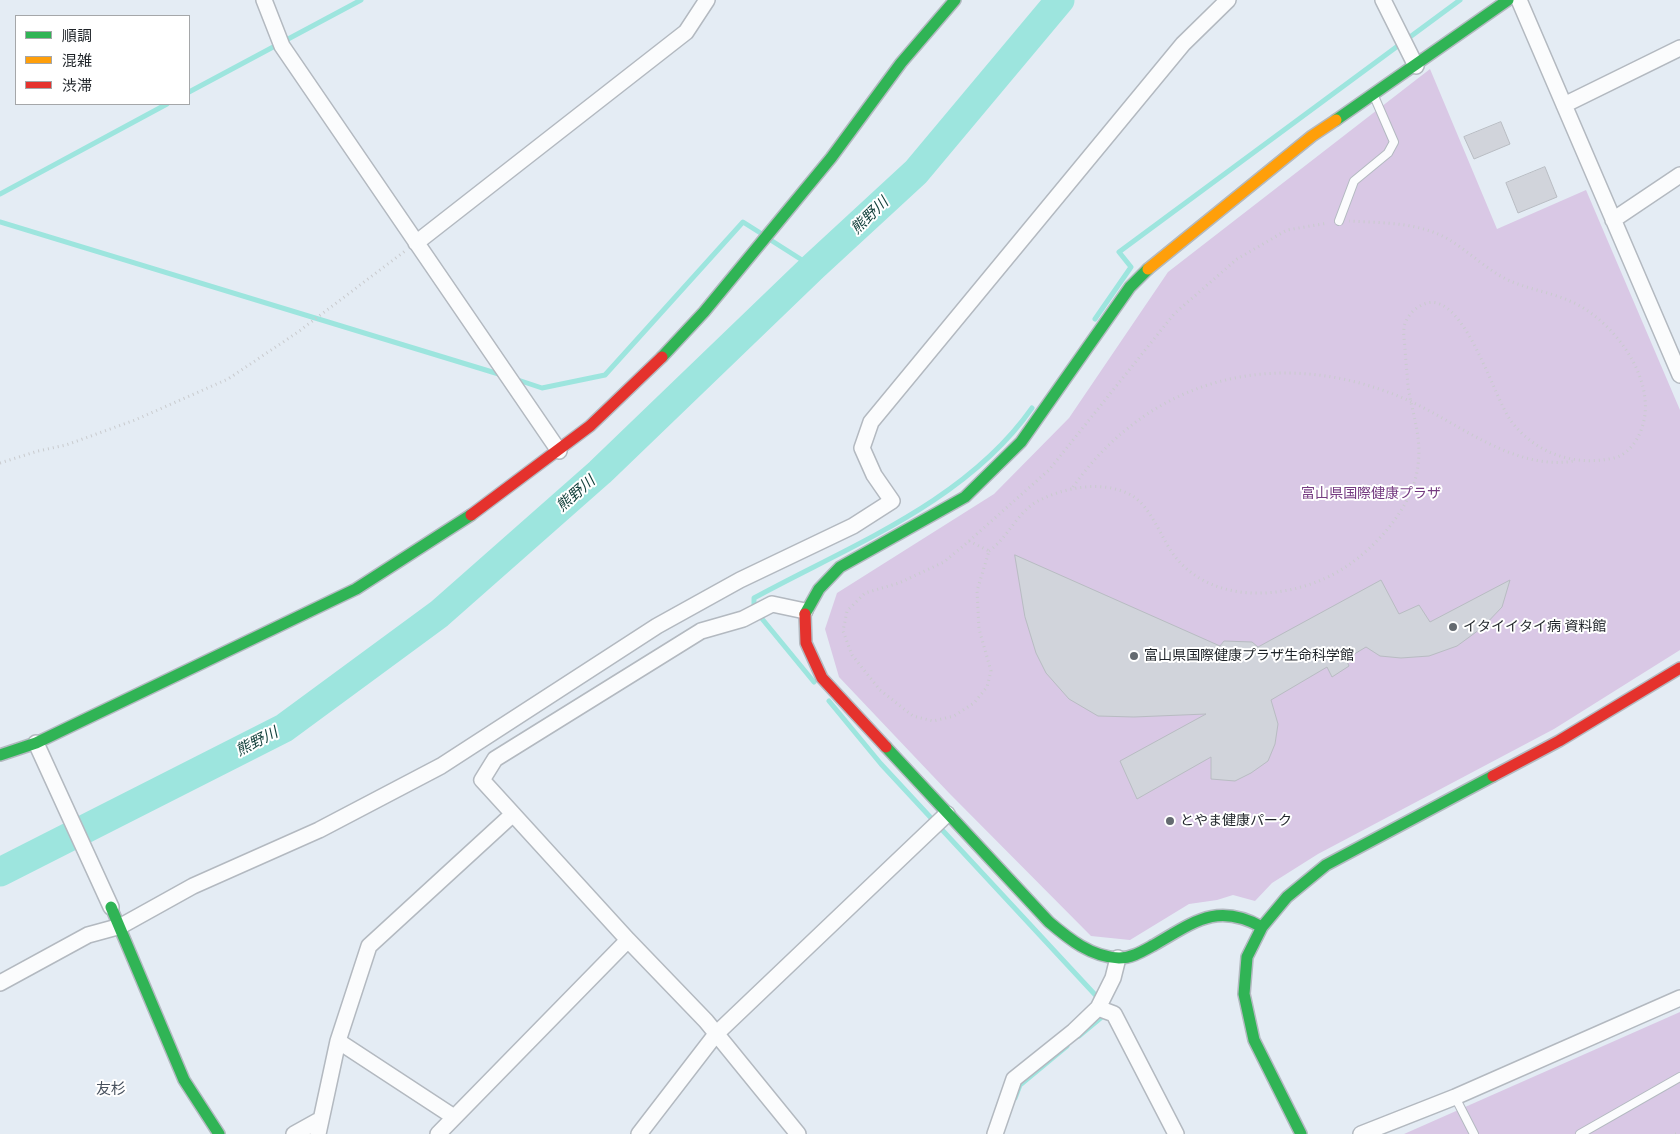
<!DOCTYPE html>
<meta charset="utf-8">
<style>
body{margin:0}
#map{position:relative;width:1680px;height:1134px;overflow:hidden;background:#e4ecf4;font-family:Karla,"Noto Sans JP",sans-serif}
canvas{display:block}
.legend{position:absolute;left:15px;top:15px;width:175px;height:90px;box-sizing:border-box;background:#fff;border:1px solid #a5a7a9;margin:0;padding:6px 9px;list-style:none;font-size:15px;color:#1f2429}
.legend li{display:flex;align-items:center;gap:10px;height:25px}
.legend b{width:25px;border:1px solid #a5a7a9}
</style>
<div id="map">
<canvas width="1680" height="1134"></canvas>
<ul class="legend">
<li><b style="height:6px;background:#30b455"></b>順調</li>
<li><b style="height:6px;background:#ff9f0a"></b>混雑</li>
<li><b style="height:6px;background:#e5322d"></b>渋滞</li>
</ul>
</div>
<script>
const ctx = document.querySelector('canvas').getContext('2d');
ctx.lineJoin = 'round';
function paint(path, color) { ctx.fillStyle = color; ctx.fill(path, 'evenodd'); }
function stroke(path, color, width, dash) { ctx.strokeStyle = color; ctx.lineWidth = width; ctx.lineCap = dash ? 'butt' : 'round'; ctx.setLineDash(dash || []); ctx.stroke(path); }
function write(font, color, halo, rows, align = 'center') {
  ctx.font = font + ' Karla,"Noto Sans JP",sans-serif'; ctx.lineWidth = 4; ctx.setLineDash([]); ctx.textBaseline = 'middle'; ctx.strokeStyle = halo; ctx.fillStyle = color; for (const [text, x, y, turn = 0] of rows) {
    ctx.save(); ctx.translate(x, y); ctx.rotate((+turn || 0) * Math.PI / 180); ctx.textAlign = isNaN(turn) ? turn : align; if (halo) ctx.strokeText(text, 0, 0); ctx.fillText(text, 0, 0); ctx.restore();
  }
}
paint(new Path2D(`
 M1430,69L1497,229L1586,190L1680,410V650L1554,729L1318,854L1272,883L1255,901L1233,895L1217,900L1189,904L1130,940L1091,936L949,793L839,677L825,629L837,593L994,494L1069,418L1168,272Z
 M1680,1012V1134H1404Z`), '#d9c8e5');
stroke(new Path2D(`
 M189,92L361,0
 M0,194L167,104
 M0,222L502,375
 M769,239L813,267
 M1095,319L1131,267L1119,252L1460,0
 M515,379L542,388L605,375L743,222L762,234
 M814,682L754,609V598C851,545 966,502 1032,408
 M829,701L881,764L1100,1000
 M1079,1036L1103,1016L1102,1013
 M1015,1098L1020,1085L1067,1046`), '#9de5de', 5);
stroke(new Path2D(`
 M0,872L284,728L439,614L600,472L813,267L916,172L1060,0`), '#9de5de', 29);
const building = new Path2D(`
 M1501,122L1510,144L1474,159L1464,137Z
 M1545,167L1557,197L1518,213L1506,183Z
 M1015,555L1220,646L1224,641L1252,642L1258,647L1381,580L1399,614L1419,605L1430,622L1510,580L1502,607L1483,627L1457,646L1429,656L1401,658L1380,656L1366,647L1346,659L1349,666L1332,677L1327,667L1271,700L1278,724L1275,744L1268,761L1251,773L1235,781L1211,779V757L1137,799L1120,761L1206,714L1134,717L1098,716L1069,699L1046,673L1036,653L1025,617Z`);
paint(building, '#d1d4db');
stroke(building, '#b8bcc2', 1);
const lane = new Path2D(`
 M1339,221L1354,181L1388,153L1394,142L1374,96
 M1455,1097L1474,1134
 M1580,1134L1680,1077`);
const street = new Path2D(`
 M264,0L282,46L559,451
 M1383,0L1416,66
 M1519,0L1680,375
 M1564,105L1680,48
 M1613,220L1680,175
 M416,243L686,32L707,0
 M36,743L111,907
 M1118,958L1113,978L1098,1008L1114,1014L1176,1134
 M0,983L88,935L121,926L193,886L319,830L441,766L657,626L740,580L853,526L892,501L874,475L862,448L871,422L1183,44L1228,0
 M454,1117L338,1041L369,946L513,814
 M294,1134L321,1119
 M318,1134L338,1041
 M438,1134L628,940
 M639,1134L716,1034L947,814
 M798,1134L706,1021L628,940L482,780L495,759L701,631L743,619L772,604L805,611
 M995,1134L1014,1079L1074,1031L1098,1008
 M1361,1134L1455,1097L1680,998`);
const fast = new Path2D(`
 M1336,120L1508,0
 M662,357L704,312L831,158L901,63L955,0
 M805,614L819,589L840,567L965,497L1021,442L1130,287L1148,269
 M886,747L1049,922C1069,939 1091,957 1119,958C1132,958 1143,951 1154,945C1194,922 1217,902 1262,927
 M0,755L36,743L356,589L471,515
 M111,907L184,1080L219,1134
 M1301,1134L1254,1040L1244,994L1247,957L1262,927L1287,897L1326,865L1493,776`);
const slow = new Path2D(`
 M1148,269L1312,136L1336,120`);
const jam = new Path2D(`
 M471,515L590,426L662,357
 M805,614L806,643L822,678L886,747
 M1493,776L1559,741L1680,668`);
stroke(lane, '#b3b9c0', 10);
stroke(street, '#b3b9c0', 18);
stroke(fast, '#b3b9c0', 14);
stroke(slow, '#b3b9c0', 14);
stroke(jam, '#b3b9c0', 14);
stroke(new Path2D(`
 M0,463L38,451L66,445L135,420L228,379L298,332L405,251
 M1073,487C1154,372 1288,344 1414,403C1462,426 1517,471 1574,461
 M969,541L1049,470L1174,314L1237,259L1287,230L1328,223
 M969,541L989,551L977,591L979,629L991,671L987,687L974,703L954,716L933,721L913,716L880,690L852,655L843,631L847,611L865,593L899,583L944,562Z
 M989,551C1009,537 1017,511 1040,500C1066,487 1103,480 1131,495C1153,508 1161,540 1177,559C1217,607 1296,599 1344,568C1377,547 1414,505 1418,465C1422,437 1412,413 1408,386C1407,374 1406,362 1405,350C1405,344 1403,335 1404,328C1405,317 1416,306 1427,303C1465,294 1493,396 1511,421C1535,453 1574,467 1614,458C1626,455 1634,445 1639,435C1663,386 1615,320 1570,301C1552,293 1533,290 1515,283C1491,274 1470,252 1448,239C1418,222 1383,223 1349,221
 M1675,1134H1678`), '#c9cbce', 3, [1, 4]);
stroke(lane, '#fbfcfd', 8);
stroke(street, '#fbfcfd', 15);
stroke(fast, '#30b455', 11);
stroke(slow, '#ff9f0a', 11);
stroke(jam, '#e5322d', 11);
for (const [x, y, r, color] of [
 [1453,627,5,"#646a70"],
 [1134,656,5,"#646a70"],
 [1170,821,5,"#646a70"]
]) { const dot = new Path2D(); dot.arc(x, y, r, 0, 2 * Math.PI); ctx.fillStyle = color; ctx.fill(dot); stroke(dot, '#fff', 2); }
write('14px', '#753b81', '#fff', [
 ["富山県国際健康プラザ",1371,494]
]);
write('14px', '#1f2429', '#fff', [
 ["イタイイタイ病 資料館",1463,627],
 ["富山県国際健康プラザ生命科学館",1144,656],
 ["とやま健康パーク",1180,821]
], 'left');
write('italic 15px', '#103e39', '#fff', [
 ["熊野川",870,216,-44],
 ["熊野川",576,494,-41],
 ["熊野川",257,742,-27]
]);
write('15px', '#47515e', '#fff', [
 ["友杉",111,1090]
]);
</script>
